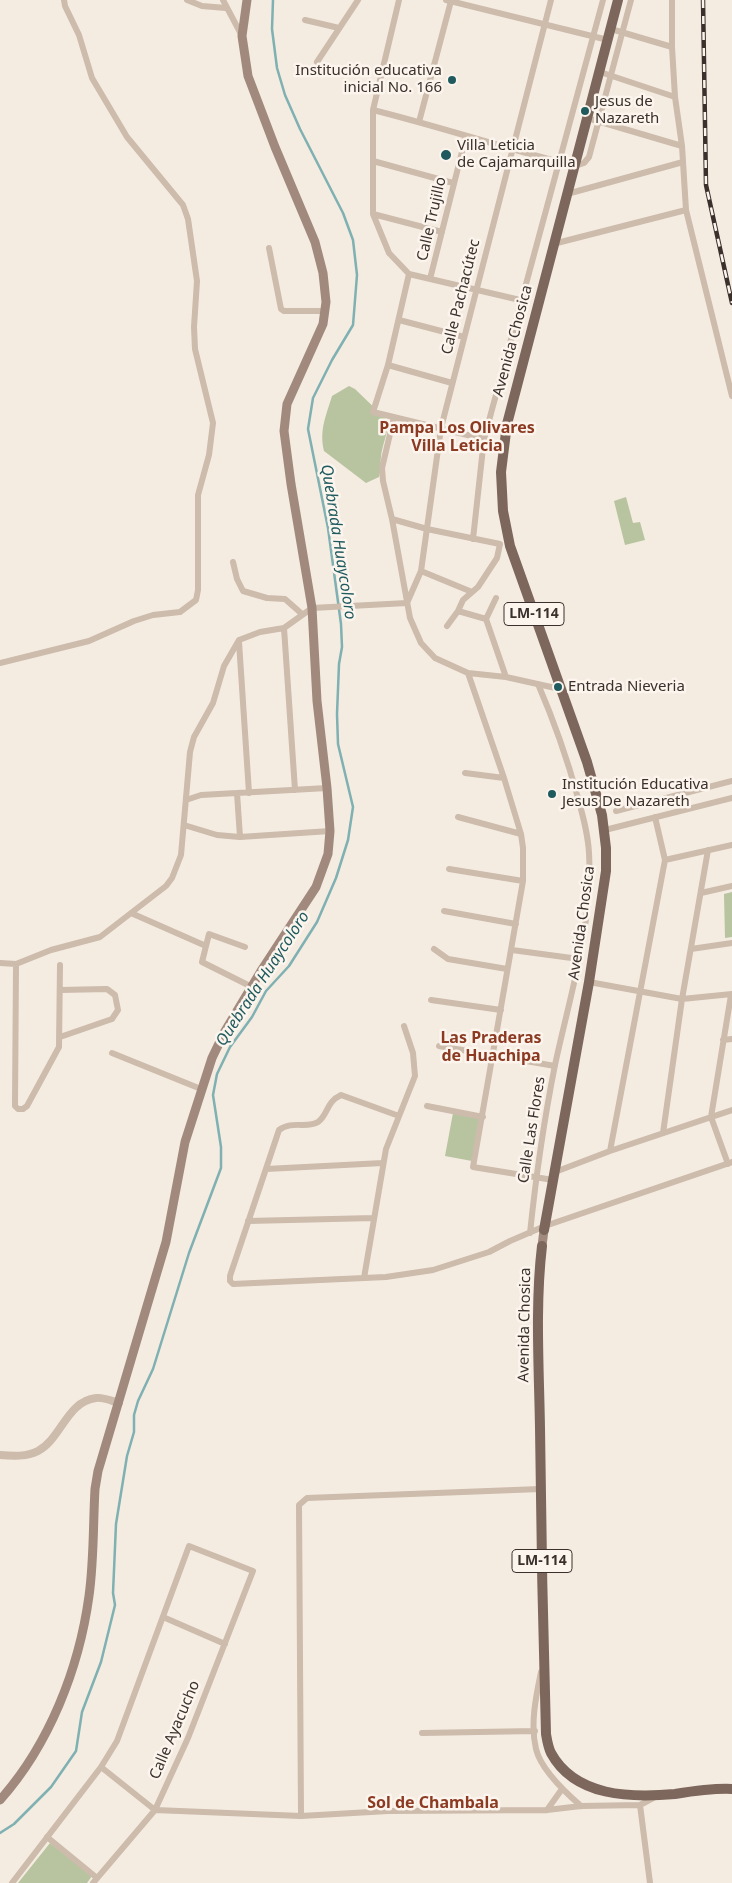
<!DOCTYPE html>
<meta charset="utf-8">
<style>
body{margin:0}
canvas{display:block;background:#f4ebe1}
</style>
<canvas width="732" height="1883"></canvas>
<script>
const ctx = document.querySelector('canvas').getContext('2d');
ctx.lineJoin = 'round';
function paint(path, color) { ctx.fillStyle = color; ctx.fill(path, 'evenodd'); }
function stroke(path, color, width, dash) { ctx.strokeStyle = color; ctx.lineWidth = width; ctx.lineCap = dash ? 'butt' : 'round'; ctx.setLineDash(dash || []); ctx.stroke(path); }
function write(font, color, halo, rows, align = 'center') {
  ctx.font = font + ' "Noto Sans",sans-serif'; ctx.lineWidth = 5; ctx.setLineDash([]); ctx.textBaseline = 'middle'; ctx.strokeStyle = halo; ctx.fillStyle = color; for (const [text, x, y, turn = 0] of rows) {
    ctx.save(); ctx.translate(x, y); ctx.rotate((+turn || 0) * Math.PI / 180); ctx.textAlign = isNaN(turn) ? turn : align; if (halo) ctx.strokeText(text, 0, 0); ctx.fillText(text, 0, 0); ctx.restore();
  }
}
paint(new Path2D(`
 M349,386L355,389L388,421C388,434 382,445 381,457C380,464 381,470 379,477L366,483L324,451C319,430 326,416 332,396Z
 M626,497L633,523L640,522L645,540L625,545L614,501Z
 M732,892V937L725,938L724,894Z
 M453,1113L480,1119L472,1161L445,1156Z
 M50,1843L92,1876L87,1883H18Z`), '#b8c4a0');
stroke(new Path2D(`
 M0,1833L14,1824L51,1787L76,1751L82,1712L101,1662L115,1605L113,1593L116,1524L127,1456L134,1432V1415L138,1401L153,1369L189,1253L221,1168V1147L213,1095L217,1074L230,1047L252,1017L266,991L289,966L317,922L336,878L348,840L353,807L338,744L337,714L339,664L342,647L341,624L328,528L308,429L313,398L332,360L353,325L357,275L353,240L343,213L300,129L285,95L277,68L272,29L273,0`), '#7fb0b2', 2.5);
stroke(new Path2D(`
 M187,0L202,6L226,8
 M223,0L242,36
 M399,0L373,110V214L389,253L409,274
 M446,0L608,40
 M305,20L339,28
 M611,29L672,47
 M317,62L358,0
 M600,72L675,97
 M373,110C441,127 507,149 575,166L584,163L589,157L631,0
 M587,118L682,146
 M419,122L451,1
 M373,161L453,183
 M567,194L683,162
 M686,210L732,396
 M373,214L442,232
 M553,244L686,210L682,146L675,97L672,47V0
 M269,248L281,309L284,311H326
 M409,274L388,365L373,412L484,439
 M409,274L520,300
 M430,279L466,136
 M399,320L464,337
 M388,365L452,383
 M394,417L382,468L383,481L392,519L410,618L421,643L435,658L468,673L506,677L560,689
 M392,519L427,529L500,544L497,558L478,587L463,600L458,611L447,626
 M473,539L484,439L603,0
 M233,562L237,579L243,591L267,598L285,599L302,614
 M421,571L472,592
 M458,611L486,619L506,677
 M486,619L496,598
 M284,628L295,790
 M239,642L249,793
 M0,663L89,641L134,621L153,615L180,612L196,600L198,590V495L209,455L213,423L195,349L194,327L197,281L188,219L183,205L127,137L92,78L79,35L65,6L64,0
 M468,673L504,778L521,834L523,848V881L473,1167L553,1180
 M465,773L504,778
 M237,793L240,837
 M186,800L201,795L327,788
 M616,811L732,781
 M458,817L521,834
 M184,825L217,835L240,837L330,831
 M605,830L732,798
 M665,860L732,845
 M449,869L523,881
 M701,893L732,886
 M444,911L516,924
 M131,913L206,946
 M245,947L209,934L202,962L252,987
 M434,949L448,959L507,969
 M691,949L732,943
 M512,950L579,959
 M0,963L16,964L51,950L100,937L166,886L172,878L181,855L190,752L194,737L213,703L224,666L239,640L260,632L284,628L312,608L407,603L421,571L441,428L551,0
 M16,964L15,1106L18,1109H23L27,1106L59,1047L60,965
 M589,982L682,999L732,994
 M60,990L107,989L115,995L118,1010L112,1019L60,1037
 M431,1000L501,1010
 M723,1040L732,1039
 M439,1046L555,1066
 M112,1053L201,1089
 M427,1106L483,1117
 M399,1116L341,1095C326,1102 328,1115 318,1122C307,1129 292,1120 279,1130L230,1276V1281L233,1284L386,1277L433,1270L489,1252L510,1241L545,1226L732,1162
 M663,1133L682,999L708,850
 M610,1151L665,860L655,817
 M728,1164L711,1117L731,995
 M266,1169L383,1163
 M555,1172L610,1151L732,1110
 M248,1221L374,1218
 M530,1233C536,1176 544,1120 555,1065C570,995 593,925 589,853C588,834 583,816 578,798C567,758 554,721 538,684
 M364,1278L386,1149L415,1076L413,1053L404,1026
 M163,1617L225,1644
 M541,1672C536,1696 530,1724 536,1749C541,1770 566,1793 581,1806
 M422,1733L535,1731
 M101,1767L155,1810L301,1816L388,1811L547,1810L581,1806L640,1805L655,1797
 M640,1805L650,1883
 M547,1810L562,1789
 M301,1816L299,1505L307,1498L540,1489
 M47,1837L97,1878
 M12,1883L101,1767L117,1741L189,1546L253,1571L188,1738L155,1810L93,1883`), '#cdbbac', 6);
stroke(new Path2D(`
 M0,1455C12,1456 27,1457 38,1451C61,1439 67,1401 96,1398C103,1397 112,1401 119,1403`), '#cdbbac', 8);
stroke(new Path2D(`
 M542,1246L544,1230
 M0,1800C49,1745 79,1669 89,1596C94,1561 93,1524 95,1489L98,1471L166,1242L185,1142L212,1058L225,1031L261,971L316,887L328,854L330,831L327,788L317,701L312,608L291,484L284,431L287,404L323,324L326,302L323,273L315,242L275,147L248,76L242,36L247,0`), '#a18a7d', 9);
stroke(new Path2D(`
 M544,1230L589,982L606,871V848L602,815L587,762L510,546L503,511L501,472L507,424L618,0
 M542,1246C535,1305 539,1368 540,1428C541,1530 543,1632 546,1734C547,1740 548,1747 551,1753C575,1797 631,1798 675,1794C694,1791 713,1788 732,1789`), '#7d675c', 10);
const rail = new Path2D(`
 M703,0L706,185L732,303`);
stroke(rail, '#3b302b', 4.5);
stroke(rail, '#fbf5ee', 2.5, [8]);
for (const [x, y, r, color] of [
 [452,80,5,"#1f5a5e"],
 [585,111,5,"#1f5a5e"],
 [446,155,6,"#1f5a5e"],
 [558,687,5,"#1f5a5e"],
 [552,794,5,"#1f5a5e"]
]) { const dot = new Path2D(); dot.arc(x, y, r, 0, 2 * Math.PI); ctx.fillStyle = color; ctx.fill(dot); stroke(dot, '#fbf5ee', 2); }
for (const [x, y, w] of [
 [534,614,60],
 [542,1561,60]
]) { const box = new Path2D(); box.roundRect(x - w / 2, y - 11.5, w, 23, 4); ctx.fillStyle = '#fbf5ee'; ctx.fill(box); stroke(box, '#3b302b', 1); }
write('bold 14px', '#3b302b', null, [
 ["LM-114",534,614],
 ["LM-114",542,1561]
]);
write('15px', '#3b302b', '#fbf5ee', [
 ["Institución educativa",442,71,"right"],
 ["inicial No. 166",442,88,"right"],
 ["Jesus de",595,102],
 ["Nazareth",595,119],
 ["Villa Leticia",457,146],
 ["de Cajamarquilla",457,163],
 ["Entrada Nieveria",568,687],
 ["Institución Educativa",562,785],
 ["Jesus De Nazareth",562,802]
], 'left');
write('15px', '#3b302b', '#fbf5ee', [
 ["Calle Trujillo",432,219,-77],
 ["Calle Pachacútec",461,297,-76],
 ["Avenida Chosica",513,341,-75],
 ["Avenida Chosica",582,923,-82],
 ["Calle Las Flores",532,1130,-81],
 ["Avenida Chosica",525,1325,-89],
 ["Calle Ayacucho",175,1730,-67]
]);
write('bold 16px', '#8c3b22', '#fbf5ee', [
 ["Pampa Los Olivares",457,428],
 ["Villa Leticia",457,446],
 ["Las Praderas",491,1038],
 ["de Huachipa",491,1056],
 ["Sol de Chambala",433,1803]
]);
write('italic 16px', '#1f5a5e', '#fbf5ee', [
 ["Quebrada Huaycoloro",338,542,81],
 ["Quebrada Huaycoloro",263,979,-57]
]);
</script>
